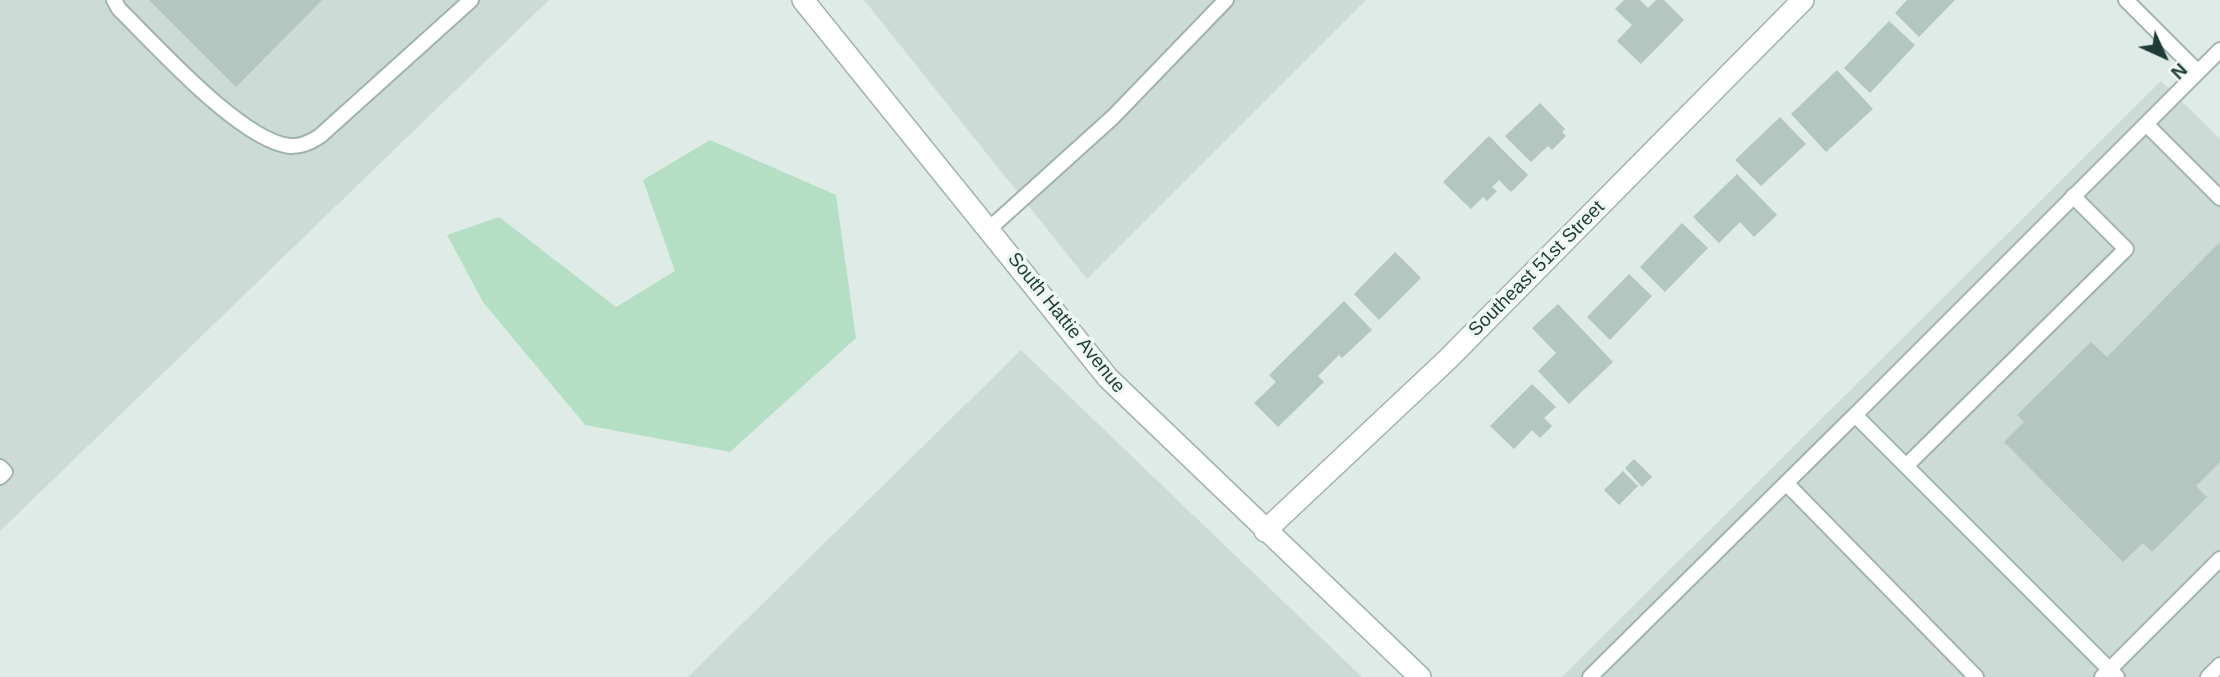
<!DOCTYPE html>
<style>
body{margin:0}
#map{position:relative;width:2220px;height:677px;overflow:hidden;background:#deebe7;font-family:Helvetica,sans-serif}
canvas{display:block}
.north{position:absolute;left:2129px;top:21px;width:70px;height:70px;-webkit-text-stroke:5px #eff8f4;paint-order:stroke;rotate:135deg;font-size:19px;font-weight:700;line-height:28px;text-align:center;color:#1e3c37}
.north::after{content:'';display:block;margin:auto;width:24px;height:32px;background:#1e3c37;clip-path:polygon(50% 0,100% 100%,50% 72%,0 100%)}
</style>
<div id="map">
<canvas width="2220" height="677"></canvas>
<div class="north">N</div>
</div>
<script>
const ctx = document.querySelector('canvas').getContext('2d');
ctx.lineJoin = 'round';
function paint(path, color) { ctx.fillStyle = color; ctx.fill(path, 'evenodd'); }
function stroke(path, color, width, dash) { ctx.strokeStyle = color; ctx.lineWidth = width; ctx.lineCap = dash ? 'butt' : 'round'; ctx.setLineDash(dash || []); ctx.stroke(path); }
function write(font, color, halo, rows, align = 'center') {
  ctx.font = font + ' Helvetica,sans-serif'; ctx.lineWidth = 7; ctx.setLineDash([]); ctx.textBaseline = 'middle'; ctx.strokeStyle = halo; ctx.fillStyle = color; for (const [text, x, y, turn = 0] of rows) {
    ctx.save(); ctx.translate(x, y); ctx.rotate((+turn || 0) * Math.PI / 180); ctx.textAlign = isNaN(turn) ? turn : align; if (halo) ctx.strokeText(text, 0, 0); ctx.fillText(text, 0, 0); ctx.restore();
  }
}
paint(new Path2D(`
 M0,0H549L0,531Z
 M864,0H1366L1087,279Z
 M2161,81L2220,139V677H1562Z
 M1021,350L1362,677H688Z`), '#ccdbd6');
paint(new Path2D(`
 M710,140L836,195L856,338L730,452L585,425L483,302L447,235L499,217L616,307L675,271L643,180Z`), '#b5dfc4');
paint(new Path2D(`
 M149,0H322L236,87Z
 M1624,0H1640L1648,8L1656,0H1664L1684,20L1641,64L1617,41L1632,25L1615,9Z
 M1907,0H1955L1919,37L1895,13Z
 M1889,21L1915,45L1870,93L1844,68Z
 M1837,70L1873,109L1826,152L1791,114Z
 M1540,103L1565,129L1562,132L1566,136L1552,150L1548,146L1531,162L1505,136Z
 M1780,117L1806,144L1761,186L1735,160Z
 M1489,136L1528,175L1511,192L1499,180L1492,187L1497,191L1487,201L1483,197L1471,209L1443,182Z
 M1737,174L1777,215L1754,237L1740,222L1719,243L1693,217Z
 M1682,223L1708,248L1665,292L1640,267Z
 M2220,242V462L2196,486L2207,497L2152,552L2143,543L2123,562L2004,442L2024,422L2017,415L2091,342L2107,357Z
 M1395,252L1421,278L1379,320L1354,294Z
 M1629,274L1652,296L1610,340L1587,317Z
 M1344,301L1372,330L1342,358L1339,355L1318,376L1324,382L1278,427L1254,403L1276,382L1269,375Z
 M1558,304L1613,362L1569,404L1538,371L1556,353L1532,328Z
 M1532,384L1556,407L1544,418L1552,426L1540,438L1532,430L1514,449L1490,426Z
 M1634,459L1652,477L1642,487L1625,468Z
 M1623,471L1638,486L1619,505L1604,490Z`), '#b3c6c0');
const service = new Path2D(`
 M114,0L119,9C155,44 241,141 290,146C301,147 311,142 320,136L471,0
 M2126,0L2198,72
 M2146,124L2220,198
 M989,229L1113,117L1226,0
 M1906,466L2126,249L2073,196
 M0,467L5,472L0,477
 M1786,483L1976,677
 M1590,677L1855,415
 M2102,677L2220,559
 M2117,677L1855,415L2220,50
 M2208,677L2220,665`);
const minor = new Path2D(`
 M803,0L1108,378L1420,677`);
const tertiary = new Path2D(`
 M1265,531L1448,359L1803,0`);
stroke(service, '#a1b3af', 18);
stroke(minor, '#a1b3af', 24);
stroke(tertiary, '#a1b3af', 24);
stroke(service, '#fff', 14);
stroke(minor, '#fff', 21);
stroke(tertiary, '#fff', 21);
write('19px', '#1e3c37', '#eff8f4', [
 ["Southeast 51st Street",1537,269,-45],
 ["South Hattie Avenue",1066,323,51]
]);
</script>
